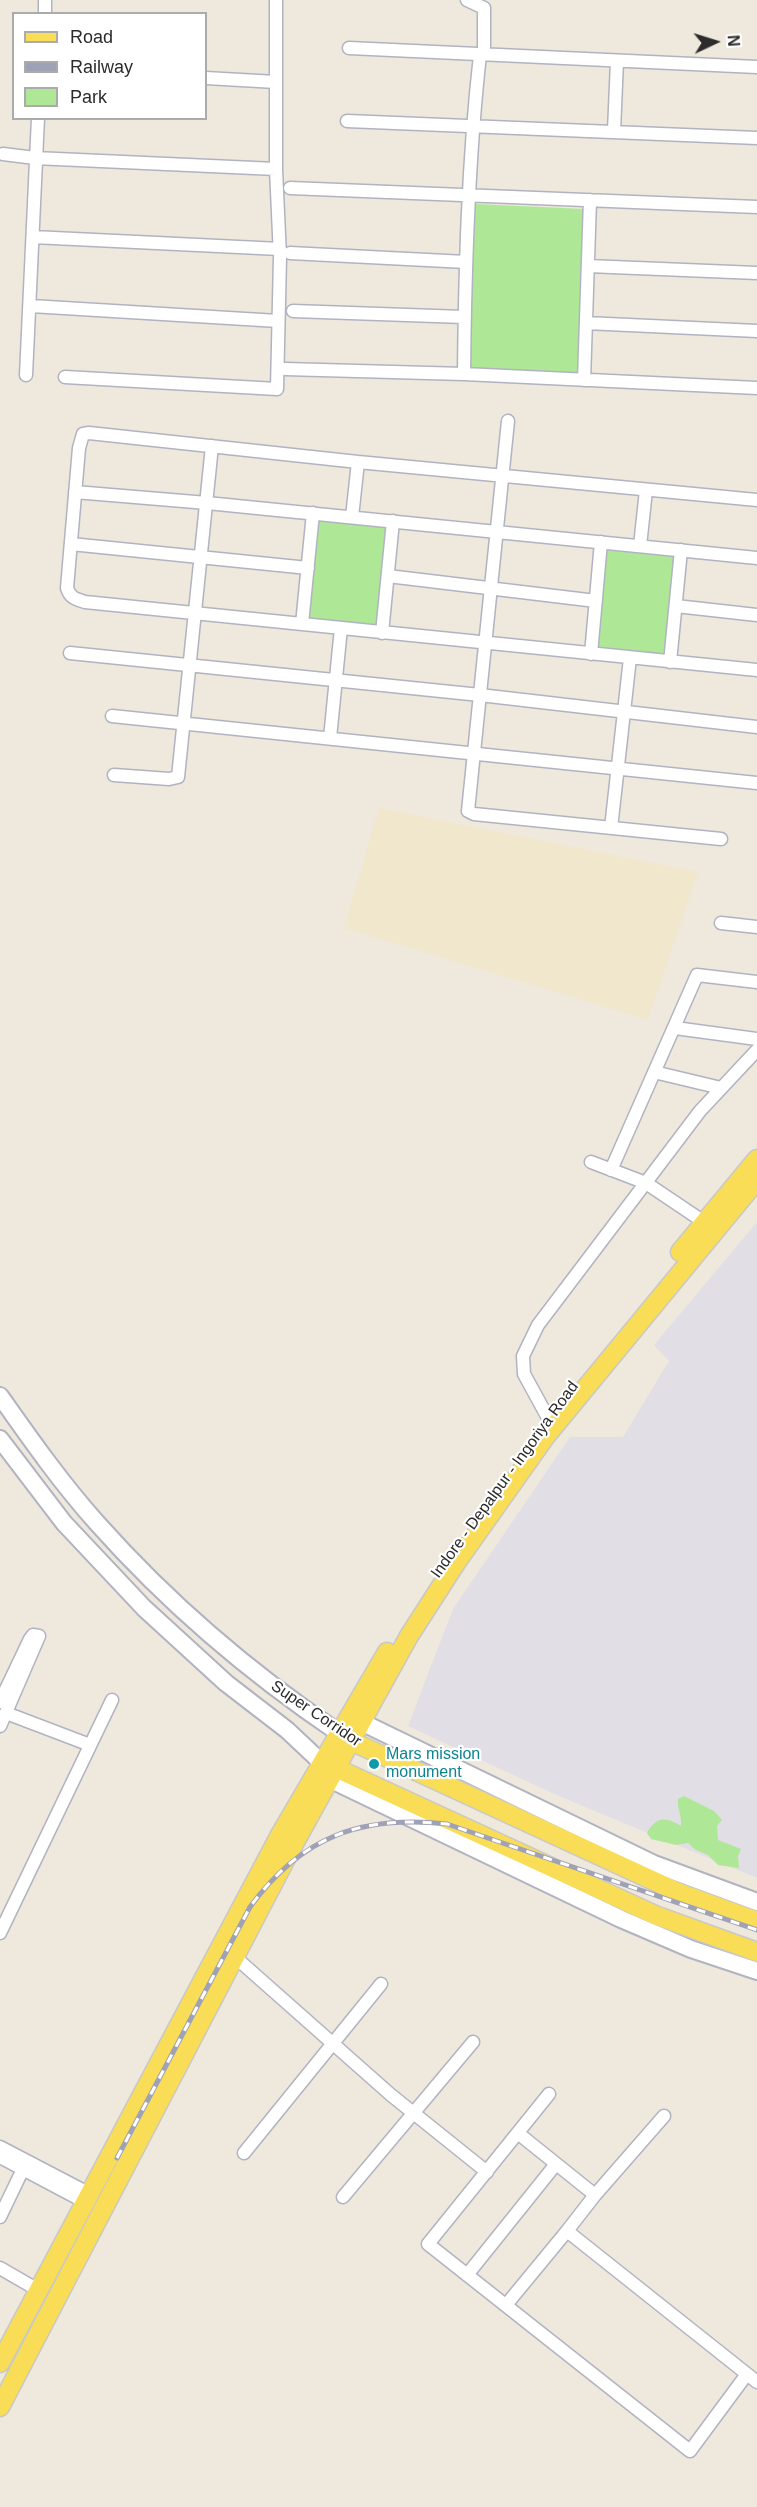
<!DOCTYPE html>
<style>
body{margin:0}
#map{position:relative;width:757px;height:2507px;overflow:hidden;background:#eee8dd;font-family:Arial,sans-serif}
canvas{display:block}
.legend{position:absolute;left:12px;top:12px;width:195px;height:108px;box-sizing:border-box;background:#fff;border:2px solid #ababab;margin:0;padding:8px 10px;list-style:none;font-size:18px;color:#2c2c2c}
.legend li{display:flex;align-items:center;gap:12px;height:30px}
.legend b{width:30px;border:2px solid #ababab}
.north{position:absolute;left:685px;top:12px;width:60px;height:60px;-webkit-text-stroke:4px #fff;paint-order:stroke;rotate:86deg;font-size:16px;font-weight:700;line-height:24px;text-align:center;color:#2c2c2c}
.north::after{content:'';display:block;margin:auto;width:21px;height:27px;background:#2c2c2c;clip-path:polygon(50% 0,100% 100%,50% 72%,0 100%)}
</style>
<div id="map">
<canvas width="757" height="2507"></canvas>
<ul class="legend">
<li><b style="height:8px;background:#f9dd57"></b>Road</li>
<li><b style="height:8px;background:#9fa1b7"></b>Railway</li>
<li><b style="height:16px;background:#aee896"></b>Park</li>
</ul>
<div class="north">N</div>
</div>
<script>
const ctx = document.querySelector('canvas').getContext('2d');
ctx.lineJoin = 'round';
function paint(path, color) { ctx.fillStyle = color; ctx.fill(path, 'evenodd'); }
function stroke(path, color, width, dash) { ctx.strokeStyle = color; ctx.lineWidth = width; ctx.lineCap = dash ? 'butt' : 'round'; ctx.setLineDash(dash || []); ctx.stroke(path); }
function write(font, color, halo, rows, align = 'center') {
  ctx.font = font + ' Arial,sans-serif'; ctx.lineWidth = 4.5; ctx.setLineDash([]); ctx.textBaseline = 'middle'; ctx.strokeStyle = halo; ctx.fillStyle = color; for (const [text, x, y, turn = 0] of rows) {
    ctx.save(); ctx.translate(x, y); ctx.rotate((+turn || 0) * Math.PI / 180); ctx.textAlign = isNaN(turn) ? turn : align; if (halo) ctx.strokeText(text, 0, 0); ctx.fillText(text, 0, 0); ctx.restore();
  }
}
paint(new Path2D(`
 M757,1222V1878L561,1797L408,1726L453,1609L570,1437H623L669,1361L654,1345Z`), '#e1dee6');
paint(new Path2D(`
 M379,808L698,872L648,1020L344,928Z`), '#f1e7cc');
paint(new Path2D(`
 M475,204L584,209L577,375L468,370Z
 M317,520L387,526L379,626L308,620Z
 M605,550L675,557L665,657L595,649Z
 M684,1796L714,1811L722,1820L717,1826L718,1840L741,1849L738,1856L739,1868L718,1865L708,1855L696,1850L688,1843L676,1845L651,1839L647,1833C656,1816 667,1817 681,1826C682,1816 677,1809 678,1799Z`), '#aee896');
const street = new Path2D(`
 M467,0L484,8V52
 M45,14V0
 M349,48L757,67
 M206,78L276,82
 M347,121L757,138
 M614,131L617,61
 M3,154L35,158L276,169
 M290,188L757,207
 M33,237L280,249
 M290,253L466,262
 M588,266L757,273
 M31,306L278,321
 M293,311L464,317
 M586,323L757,331
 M285,369L464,374L757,388
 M464,374C465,268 468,161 480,55
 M26,375L38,118
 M65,377L277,389L280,257L276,169V0
 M584,380L590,200
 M508,421L468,811L474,814L721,839
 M75,492L207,503L757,558
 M757,500L358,462L89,433L83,434L79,448L67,588C70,598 76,599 85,602L757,670
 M352,517L358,462
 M71,544L308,568
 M640,546L646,490
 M388,576L596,601
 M676,606L757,615
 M302,624L313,513
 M382,633L393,521
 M70,653L480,695L757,727
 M591,654L601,542
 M670,662L681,550
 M112,716L757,783
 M330,738L341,628
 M114,775L169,779L178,777L212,446
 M611,828L630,658
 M721,923L757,927
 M675,1028L757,1039
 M654,1072L721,1088
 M591,1162L646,1183L704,1222
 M611,1170L697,975L757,982
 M547,1416L524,1374L523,1356L538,1325L700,1111L757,1050
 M0,1702L30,1639L33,1635L39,1636L0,1726
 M6,1713L90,1745
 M0,1933L112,1700
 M235,1957L391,2095L487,2172
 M549,2094L428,2244L690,2451L747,2374
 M519,2134L595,2195L567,2231L757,2382
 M0,2147L90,2194
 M244,2153L381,1984
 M0,2157L85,2202
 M595,2195L664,2116
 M343,2197L473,2042
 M0,2217L23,2169
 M0,2268L38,2290
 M467,2275L556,2164
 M506,2305L567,2231`);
const secondary = new Path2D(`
 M0,1396C31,1440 62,1484 97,1523C169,1604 250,1673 339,1733
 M0,1439L64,1523L144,1608L226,1683L287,1730L321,1762
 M351,1717L654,1864L757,1902
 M319,1774L621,1919L691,1949L757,1971`);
const primary = new Path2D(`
 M680,1252L757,1159
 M341,1734L351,1741L680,1893L757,1921
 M325,1763L655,1915L757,1952
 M0,2363L281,1833L387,1652
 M0,2407L289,1853L409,1636L456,1563L546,1436L757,1180`);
stroke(street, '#b1b3c0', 15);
stroke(secondary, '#b1b3c0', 20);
stroke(primary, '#c8c8c8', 21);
stroke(street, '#fff', 12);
stroke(secondary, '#fff', 16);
stroke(primary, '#f9dd57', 18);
const rail = new Path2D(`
 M117,2158L250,1907C302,1836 361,1815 447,1824L757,1930`);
stroke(rail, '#9fa1b7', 5);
stroke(rail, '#fff', 3, [9]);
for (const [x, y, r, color] of [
 [374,1764,6,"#0f9aa8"]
]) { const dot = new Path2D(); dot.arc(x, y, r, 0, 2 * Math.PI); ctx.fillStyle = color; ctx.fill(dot); stroke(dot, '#fff', 2); }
write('16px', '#2c2c2c', '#fff', [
 ["Indore - Depalpur - Ingoriya Road",505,1480,-54],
 ["Super Corridor",316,1714,34]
]);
write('16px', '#0d838f', '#fff', [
 ["Mars mission",386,1755],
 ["monument",386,1773]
], 'left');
</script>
